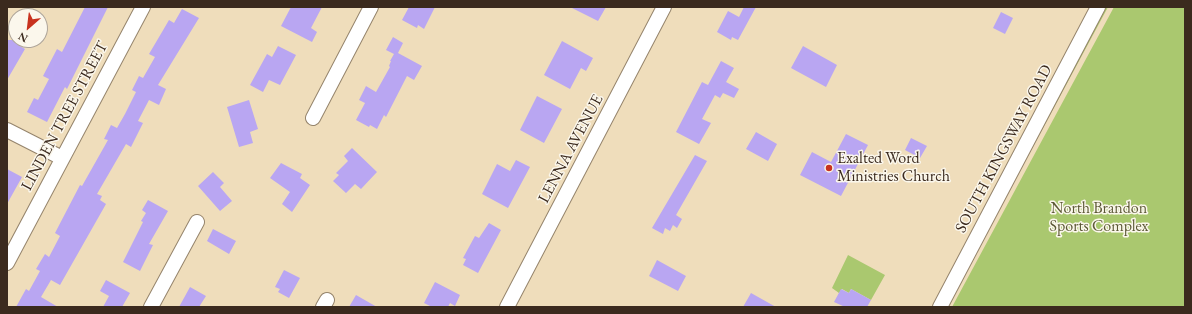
<!DOCTYPE html>
<style>
body{margin:0}
#map{position:relative;width:1192px;height:314px;overflow:hidden;background:#efddbb;font-family:"EB Garamond",serif}
canvas{display:block}
.frame{position:absolute;inset:0;border:8px solid #3b2a1e;pointer-events:none}
.north{position:absolute;left:8px;top:8px;width:40px;height:40px;box-sizing:border-box;background:#fbf7ec;border:1px solid #aea59a;border-radius:50%;rotate:208deg;font-size:11px;font-weight:700;line-height:16px;text-align:center;color:#3b2a1e}
.north::after{content:'';display:block;margin:auto;width:14px;height:18px;background:#c8321e;clip-path:polygon(50% 0,100% 100%,50% 72%,0 100%)}
</style>
<div id="map">
<canvas width="1192" height="314"></canvas>
<div class="frame"></div>
<div class="north">N</div>
</div>
<script>
const ctx = document.querySelector('canvas').getContext('2d');
ctx.lineJoin = 'round';
function paint(path, color) { ctx.fillStyle = color; ctx.fill(path, 'evenodd'); }
function stroke(path, color, width, dash) { ctx.strokeStyle = color; ctx.lineWidth = width; ctx.lineCap = dash ? 'butt' : 'round'; ctx.setLineDash(dash || []); ctx.stroke(path); }
function write(font, color, halo, rows, align = 'center') {
  ctx.font = font + ' "EB Garamond",serif'; ctx.lineWidth = 3; ctx.setLineDash([]); ctx.textBaseline = 'middle'; ctx.strokeStyle = halo; ctx.fillStyle = color; for (const [text, x, y, turn = 0] of rows) {
    ctx.save(); ctx.translate(x, y); ctx.rotate((+turn || 0) * Math.PI / 180); ctx.textAlign = isNaN(turn) ? turn : align; if (halo) ctx.strokeText(text, 0, 0); ctx.fillText(text, 0, 0); ctx.restore();
  }
}
paint(new Path2D(`
 M1106,7H1108L1006,197L1011,186Z
 M1114,7H1185V307H952Z
 M848,255L885,275L871,300L851,289L849,293L842,289L839,293L832,288Z`), '#aac86f');
paint(new Path2D(`
 M85,7H108L67,89L65,87L47,122L27,112L34,98L38,100L49,79L43,76L57,49L62,52Z
 M291,7H322L311,28L317,32L312,42L281,26Z
 M409,7H435L424,29L418,25L417,28L402,20Z
 M570,7H606L598,21Z
 M744,7H756L738,40L732,37L731,40L717,32L728,11L739,17Z
 M182,9L199,18L158,85L166,89L159,105L149,100L138,121L143,123L131,147L126,144L97,194L102,196L100,200L106,204L60,285L51,280L41,297L58,307H16L26,289L29,291L40,271L36,269L45,254L49,257L60,236L55,233L80,185L82,186L108,140L104,139L111,125L117,128L125,114L136,92L132,90L139,76L143,78L155,57L149,54L162,32L169,20L174,23Z
 M1001,12L1013,18L1005,34L993,28Z
 M393,37L403,43L398,53L422,66L414,80L407,76L386,117L384,115L377,129L370,125L369,127L356,120L365,103L359,100L366,86L376,92L390,67L389,66L391,61H390L394,54L386,50Z
 M7,40H23L20,46L25,49L7,80Z
 M562,41L593,58L586,71L581,68L570,89L544,75Z
 M278,46L296,55L280,85L269,80L263,92L250,85L267,54L272,57Z
 M803,46L837,65L826,87L791,68Z
 M721,61L734,68L726,82L739,89L734,98L723,93L720,98L715,95L702,119L711,123L699,144L676,132L702,82L708,85Z
 M537,96L562,109L544,143L520,130Z
 M249,100L258,129L250,132L253,143L239,147L227,107Z
 M756,132L777,144L768,161L746,149Z
 M846,134L868,145L841,196L800,175L812,152L831,162Z
 M911,138L927,146L920,158L905,150Z
 M352,148L377,172L361,189L355,184L346,193L333,181L339,175L336,173L348,161L344,156Z
 M695,155L707,161L676,215L682,219L677,228L673,225L670,231L665,228L663,234L652,228Z
 M516,160L530,167L508,208L482,194L497,164L510,171Z
 M281,163L302,174L300,178L310,185L292,212L282,204L290,192L270,178Z
 M7,169L22,177L7,204Z
 M213,172L224,183L220,187L232,201L220,211L198,186Z
 M148,200L168,211L149,244L153,245L140,271L123,262L143,222L141,221L146,213L142,210Z
 M489,223L501,230L478,273L463,265L466,259L463,258L475,236L479,238Z
 M213,229L236,241L229,254L207,241Z
 M657,260L686,276L678,291L649,276Z
 M284,270L300,278L289,298L278,292L280,289L275,287Z
 M106,280L130,293L122,307H103L109,296L100,291Z
 M435,282L460,295L455,306L450,303L448,307H432L424,303Z
 M190,287L206,296L199,307H179Z
 M841,289L849,293L851,289L871,300L867,307H845L834,302Z
 M751,293L776,307H743Z
 M356,295L377,307H349Z`), '#b9a6f2');
const minor = new Path2D(`
 M313,118L371,7
 M7,130L62,158
 M7,263L143,7
 M151,307L197,222
 M323,307L327,300
 M507,307L664,7
 M940,307L1098,7`);
stroke(minor, '#95846c', 16);
stroke(minor, '#fff', 14);
for (const [x, y, r, color] of [
 [829,168,4,"#c8321e"]
]) { const dot = new Path2D(); dot.arc(x, y, r, 0, 2 * Math.PI); ctx.fillStyle = color; ctx.fill(dot); stroke(dot, '#fbf7ec', 1.5); }
write('16px', '#3b2a1e', '#fbf7ec', [
 ["LINDEN TREE STREET",65,116,-62],
 ["LENNA AVENUE",571,149,-62],
 ["SOUTH KINGSWAY ROAD",1004,149,-62]
]);
write('16px', '#3b2a1e', '#fbf7ec', [
 ["Exalted Word",837,159],
 ["Ministries Church",837,177]
], 'left');
write('16px', '#5c5936', '#fbf7ec', [
 ["North Brandon",1099,209],
 ["Sports Complex",1099,227]
]);
</script>
